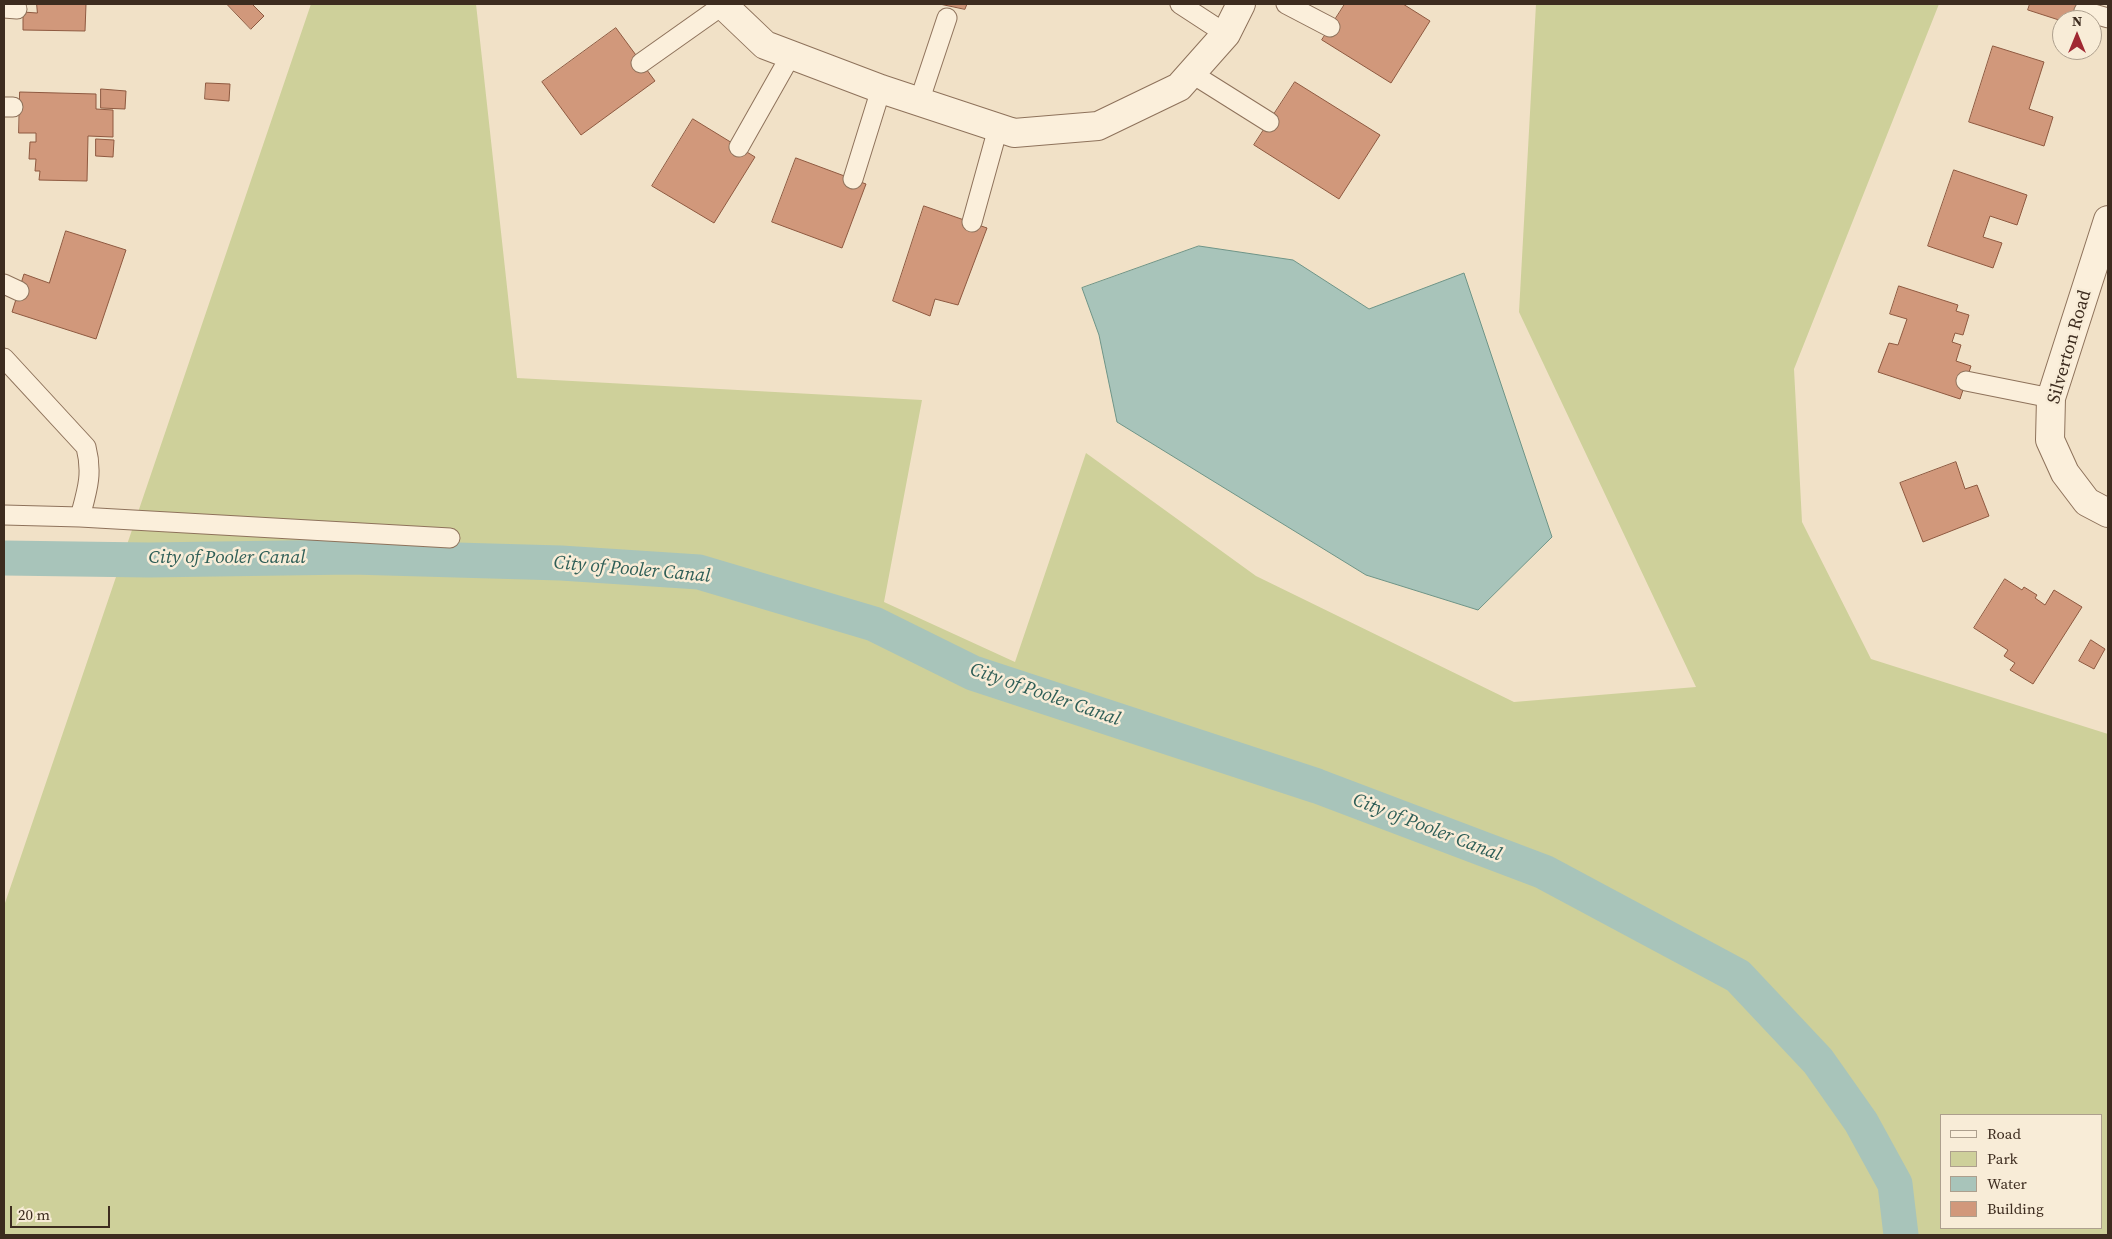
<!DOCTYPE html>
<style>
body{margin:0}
#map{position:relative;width:2112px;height:1239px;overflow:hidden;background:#f1e1c7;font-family:"Source Serif 4",serif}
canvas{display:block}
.frame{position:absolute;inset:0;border:5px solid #3d2c1f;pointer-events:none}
.legend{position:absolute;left:1940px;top:1114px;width:162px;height:115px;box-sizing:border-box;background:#f8ecd7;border:1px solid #ad9f8d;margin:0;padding:6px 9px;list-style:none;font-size:15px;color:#3d2c1f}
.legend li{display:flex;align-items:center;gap:10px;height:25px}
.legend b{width:25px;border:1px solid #ad9f8d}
.north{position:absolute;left:2052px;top:10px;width:50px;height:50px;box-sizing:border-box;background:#f8ecd7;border:1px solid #ad9f8d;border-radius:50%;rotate:0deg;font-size:14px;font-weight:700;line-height:20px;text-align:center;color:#3d2c1f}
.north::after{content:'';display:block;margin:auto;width:18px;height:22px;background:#a02832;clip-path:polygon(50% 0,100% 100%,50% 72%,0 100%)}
.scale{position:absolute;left:10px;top:1206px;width:100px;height:22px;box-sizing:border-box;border:2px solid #3d2c1f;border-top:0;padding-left:6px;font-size:15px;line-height:18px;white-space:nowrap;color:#3d2c1f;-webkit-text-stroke:4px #f8ecd7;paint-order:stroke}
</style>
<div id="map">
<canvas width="2112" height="1239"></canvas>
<div class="frame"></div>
<ul class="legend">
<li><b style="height:6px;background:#fbefdb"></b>Road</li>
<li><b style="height:14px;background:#ced09a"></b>Park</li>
<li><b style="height:14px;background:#a8c4ba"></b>Water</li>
<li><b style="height:14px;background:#d1987b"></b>Building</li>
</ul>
<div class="north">N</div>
<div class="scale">20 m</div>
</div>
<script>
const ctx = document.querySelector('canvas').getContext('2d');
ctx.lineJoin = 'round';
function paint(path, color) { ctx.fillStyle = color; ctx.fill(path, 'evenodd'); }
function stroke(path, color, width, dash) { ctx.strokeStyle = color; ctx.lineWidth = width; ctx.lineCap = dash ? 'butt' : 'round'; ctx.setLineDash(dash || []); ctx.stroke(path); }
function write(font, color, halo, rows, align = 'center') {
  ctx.font = font + ' "Source Serif 4",serif'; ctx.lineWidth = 5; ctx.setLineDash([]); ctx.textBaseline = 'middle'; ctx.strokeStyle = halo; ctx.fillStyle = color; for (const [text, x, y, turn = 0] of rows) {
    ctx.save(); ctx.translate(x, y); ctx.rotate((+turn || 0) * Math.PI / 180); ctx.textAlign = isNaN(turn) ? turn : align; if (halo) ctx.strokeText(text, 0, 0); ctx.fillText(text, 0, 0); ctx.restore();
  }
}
paint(new Path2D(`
 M311,4H476L517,378L922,400L884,602L1015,662L1086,453L1256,576L1514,702L1696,687L1519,312L1536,4H1939L1794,369L1802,522L1871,659L2108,734V1235H4V906ZM1941,1115H2101V1228H1941Z`), '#ced09a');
const water = new Path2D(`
 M1199,246L1293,260L1369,309L1464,273L1552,537L1478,610L1366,575L1117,422L1099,335L1082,288Z`);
paint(water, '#a8c4ba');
stroke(water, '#6e9487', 1);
stroke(new Path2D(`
 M4,558L149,560L352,557L561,563L699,572L874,624L973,673L1317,786L1544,872L1738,976L1818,1061L1861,1122L1895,1184L1901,1235`), '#a8c4ba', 35);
const building = new Path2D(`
 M37,4H86L85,31L23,30V12L37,13Z
 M227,4H252L264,16L251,29Z
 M940,4H967L965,9Z
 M1345,4H1403L1430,21L1391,83L1322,40Z
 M2030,4H2087L2081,20L2062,21L2028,10Z
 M616,28L655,81L581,135L542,82Z
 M1993,46L2044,62L2029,109L2053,117L2044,146L1969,122Z
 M1295,82L1380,135L1339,199L1254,145Z
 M206,83L230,84L229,101L205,99Z
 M101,89L126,91L125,109L101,108Z
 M20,92L96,94V109L113,110V137L88,136L87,181L39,180L40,171H35L36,159H29L30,142H36V133H19Z
 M693,119L755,157L714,223L652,186Z
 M96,139L114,140L113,157L96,156Z
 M796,158L866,184L842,248L772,222Z
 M1954,170L2027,195L2017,225L1990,216L1983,237L2002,243L1993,268L1928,246Z
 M924,206L987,228L958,305L935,299L930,316L893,301Z
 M66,231L126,250L96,339L12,312L24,274L49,283Z
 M1899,286L1958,305L1956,311L1969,315L1963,335L1955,333L1952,342L1961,345L1956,361L1971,366L1960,399L1878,372L1889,343L1898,345L1907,319L1890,314Z
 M1956,462L1965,489L1977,485L1989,516L1923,542L1900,483Z
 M2005,579L2022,590L2024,587L2037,595L2035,598L2045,605L2054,590L2082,607L2033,684L2010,670L2015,663L2004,656L2008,650L1974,628Z
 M2091,640L2105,649L2094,669L2079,661Z`);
paint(building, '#d1987b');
stroke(building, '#8e5940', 1);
const service = new Path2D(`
 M1180,4L1226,34
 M1286,4L1330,27
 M4,8L17,9
 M2084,11L2108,18
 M641,63L723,5
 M1191,73L1269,122
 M919,102L947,18
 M4,107H13
 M739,147L791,55
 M853,179L881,89
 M972,222L998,128
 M4,284L19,291
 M4,358L86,447C93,474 87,491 80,517
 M1966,381L2051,398
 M4,515L80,517L450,538`);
const minor = new Path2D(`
 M722,4L765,45L881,89L1014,133L1098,126L1179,87L1226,34L1241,4
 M2108,220L2051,398L2050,440L2065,473L2087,502L2108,513`);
stroke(service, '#8e725b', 21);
stroke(minor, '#8e725b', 30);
stroke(service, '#fbefdb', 19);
stroke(minor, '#fbefdb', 28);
write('18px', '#3d2c1f', '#f8ecd7', [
 ["Silverton Road",2070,347,-74]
]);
write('italic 19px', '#2e5e57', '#f8ecd7', [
 ["City of Pooler Canal",227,558],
 ["City of Pooler Canal",632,570,5],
 ["City of Pooler Canal",1045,695,19],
 ["City of Pooler Canal",1427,828,21]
]);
</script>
